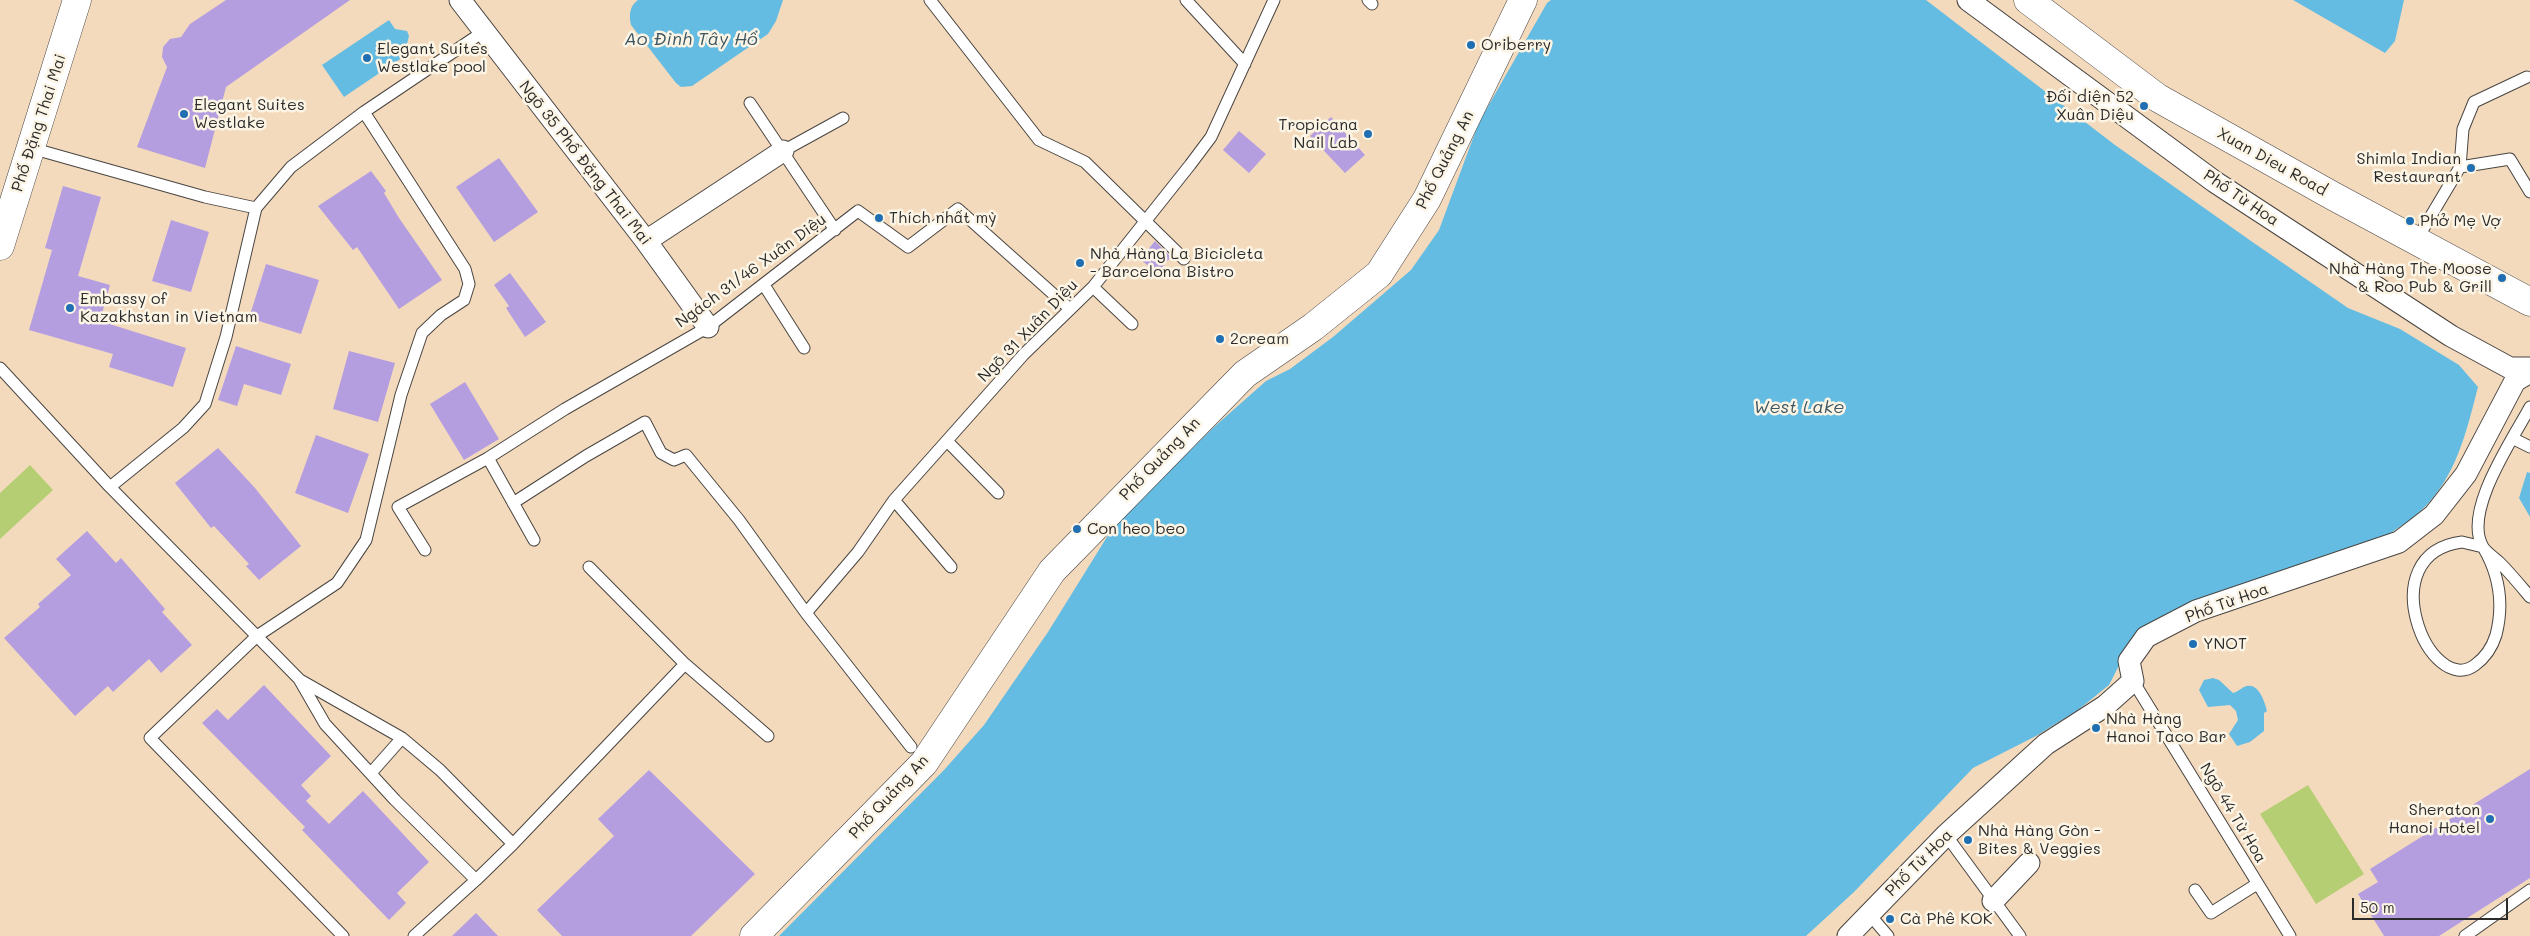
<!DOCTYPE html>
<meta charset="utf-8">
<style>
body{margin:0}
#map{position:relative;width:2530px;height:936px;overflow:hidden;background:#f4dabd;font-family:Mali,sans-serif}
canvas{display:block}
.scale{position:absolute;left:2352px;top:898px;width:156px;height:22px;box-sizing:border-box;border:2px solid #2b2b2b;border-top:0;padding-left:6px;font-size:15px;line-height:18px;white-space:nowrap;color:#2b2b2b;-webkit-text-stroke:4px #fcf5e5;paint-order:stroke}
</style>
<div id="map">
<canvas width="2530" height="936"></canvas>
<div class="scale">50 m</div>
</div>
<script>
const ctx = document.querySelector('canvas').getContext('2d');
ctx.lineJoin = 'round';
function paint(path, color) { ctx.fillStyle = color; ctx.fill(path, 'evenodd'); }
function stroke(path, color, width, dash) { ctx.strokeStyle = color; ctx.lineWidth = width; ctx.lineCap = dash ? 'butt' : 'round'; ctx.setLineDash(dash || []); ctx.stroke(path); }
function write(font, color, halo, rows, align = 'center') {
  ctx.font = font + ' Mali,sans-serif'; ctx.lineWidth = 5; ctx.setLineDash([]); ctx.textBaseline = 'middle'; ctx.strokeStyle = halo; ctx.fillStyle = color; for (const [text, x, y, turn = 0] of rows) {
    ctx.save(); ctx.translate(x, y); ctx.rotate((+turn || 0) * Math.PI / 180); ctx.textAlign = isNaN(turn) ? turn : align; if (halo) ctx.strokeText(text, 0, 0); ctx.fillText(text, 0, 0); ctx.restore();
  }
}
paint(new Path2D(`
 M30,465L53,490L0,539V493Z
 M2308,785L2364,874L2316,904L2260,814Z`), '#b5ce73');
paint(new Path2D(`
 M638,0H783L776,21L768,34L692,86L681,87L676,83L631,25C629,16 629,6 638,0Z
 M1551,0H1926L2115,145L2251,241L2348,308L2400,329L2459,365L2478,387C2468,426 2458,469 2431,500C2419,515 2401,526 2386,536L2128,648L2109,685L2078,710L2036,736L1973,768L1854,892L1806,936H779L944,770L984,725L1048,632L1115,524L1214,427L1266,381L1290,369L1333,337L1411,270L1439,230L1479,122L1547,3Z
 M2293,0H2404L2395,41L2385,53Z
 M389,20L395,29L407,31L409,36L407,44L412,51L344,97L322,65Z
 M2527,472L2530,473V517L2519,498Z
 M2213,678L2219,680L2233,693C2237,692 2240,689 2244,687C2258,680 2265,702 2267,711L2264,713V731L2250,742L2237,746L2229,734L2238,720L2236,711L2230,705L2208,707L2199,690L2204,680Z`), '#65bce2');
paint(new Path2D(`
 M226,0H350L226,87L205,168L137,147L167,67L162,57L163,47L170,39L181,37L190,24Z
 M1331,117L1365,155L1345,173L1310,136Z
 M1239,131L1266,154L1249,173L1223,150Z
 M499,158L538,212L494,242L456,187Z
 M371,171L386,191L384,193L399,218L442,280L399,309L357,247L353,250L318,206Z
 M63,186L101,197L78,276L110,285L100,321L186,348L173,387L109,367L113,354L29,330L52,250L45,248Z
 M171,220L209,232L191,292L152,281Z
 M1155,241L1171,257L1157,273L1140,259Z
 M266,264L319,280L301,334L249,318Z
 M510,273L546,322L525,337L506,308L509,306L494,285Z
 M236,346L291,364L281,395L244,384L237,406L218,400Z
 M349,351L395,363L378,422L333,409Z
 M465,382L499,439L464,460L430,404Z
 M316,435L369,454L348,513L295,493Z
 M218,448L255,488L301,546L259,580L246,566L249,564L214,526L211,528L175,483Z
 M87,531L116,563L121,558L165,609L162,612L192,645L161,673L149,659L113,692L108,686L75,716L4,638L40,607L38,604L71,575L56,559Z
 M264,685L331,756L301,785L311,796L306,801L329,824L363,791L429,862L397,893L406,903L389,920L302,830L305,827L202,723L217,709L228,720Z
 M2530,769V878L2439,936H2384L2358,894L2378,882L2370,869Z
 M649,770L755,874L691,936H562L537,910L614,836L598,819Z
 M476,913L498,936H452Z`), '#b49ee0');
const service = new Path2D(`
 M930,0L1039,140L1085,162L1184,259
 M1186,0L1245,64
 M1368,0L1372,4
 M750,103L835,230
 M31,148L205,197L256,208L291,167L364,112L483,32
 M783,151L843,118
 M2460,167L2463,129L2474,102L2527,77
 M2416,241L2460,167L2510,159L2530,192
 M764,285L804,348
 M1093,287L1132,324
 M0,368L110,487L299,679L325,724L395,800L476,880L513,844L685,664
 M2530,407C2513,439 2462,512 2483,547C2487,553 2495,558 2500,563C2511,574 2520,585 2530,597
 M2514,439L2530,447
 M948,442L998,493
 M488,458L534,540
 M110,487L183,428L205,404L226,337L256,208
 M894,500L951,567
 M513,503L586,456L645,422L661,453L674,460L686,455L739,520L806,613L911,747
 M2462,542L2483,547C2499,574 2504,604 2496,635C2492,648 2486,657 2475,665C2430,699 2369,554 2462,542Z
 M425,550L398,507L488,458L565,409L708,327L858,211L908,247L958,209L1070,309
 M589,567L685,664L768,736
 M806,613L858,552L894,500L1024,354L1093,287L1190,165L1211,137L1274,0
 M300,680L402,738L440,770L513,844
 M2133,681L2290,936
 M371,773L402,738
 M1946,835L2020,936
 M2195,890L2211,913L2257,884
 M1870,915L1888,936
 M343,936L150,738L257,636L337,583L366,540L401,395L422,333L441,315L464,300L469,284L465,269L364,112
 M414,936L476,880
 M2465,936L2530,890`);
const minor = new Path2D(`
 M460,0L646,241L708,327
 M1968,0L2215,182L2451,336L2510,368H2530
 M646,241L783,151
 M1993,901L2029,863
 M1848,936L1946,835L2046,744L2105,706L2133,681L2129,661L2146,637L2196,611L2399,542L2434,515L2466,474L2515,381L2530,372`);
const tertiary = new Path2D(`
 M2028,0L2158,98L2333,196L2530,302
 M0,246L77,0
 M754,936L924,763L1052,571L1245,374L1313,327L1379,274L1427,199L1523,0`);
stroke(service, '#494541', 13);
stroke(minor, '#494541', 23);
stroke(tertiary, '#494541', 29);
stroke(service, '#fff', 11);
stroke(minor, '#fff', 21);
stroke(tertiary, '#fff', 28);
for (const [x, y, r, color] of [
 [1471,45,5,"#1f6fb2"],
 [367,58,5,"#1f6fb2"],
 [2144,106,5,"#1f6fb2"],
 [184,114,5,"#1f6fb2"],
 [1368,134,5,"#1f6fb2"],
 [2471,168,5,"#1f6fb2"],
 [879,218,5,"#1f6fb2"],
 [2410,221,5,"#1f6fb2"],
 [1080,263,5,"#1f6fb2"],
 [2502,278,5,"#1f6fb2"],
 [70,308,5,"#1f6fb2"],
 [1220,339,5,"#1f6fb2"],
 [1077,529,5,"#1f6fb2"],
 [2193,644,5,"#1f6fb2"],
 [2096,728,5,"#1f6fb2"],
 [2490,819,5,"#1f6fb2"],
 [1968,840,5,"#1f6fb2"],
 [1890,919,5,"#1f6fb2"]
]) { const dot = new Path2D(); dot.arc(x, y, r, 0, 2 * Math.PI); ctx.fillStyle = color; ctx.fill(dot); stroke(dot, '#fcf5e5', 2); }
write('16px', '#2b2b2b', '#fcf5e5', [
 ["Oriberry",1481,45],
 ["Elegant Suites",377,49],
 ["Westlake pool",377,67],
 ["Đối diện 52",2134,97,"right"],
 ["Xuân Diệu",2134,115,"right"],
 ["Elegant Suites",194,105],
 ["Westlake",194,123],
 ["Tropicana",1358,125,"right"],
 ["Nail Lab",1358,143,"right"],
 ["Shimla Indian",2461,159,"right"],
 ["Restaurant",2461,177,"right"],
 ["Thích nhất mỳ",889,218],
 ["Phở Mẹ Vợ",2420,221],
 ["Nhà Hàng La Bicicleta",1090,254],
 ["- Barcelona Bistro",1090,272],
 ["Nhà Hàng The Moose",2492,269,"right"],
 ["& Roo Pub & Grill",2492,287,"right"],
 ["Embassy of",80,299],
 ["Kazakhstan in Vietnam",80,317],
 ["2cream",1230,339],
 ["Con heo beo",1087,529],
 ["YNOT",2203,644],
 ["Nhà Hàng",2106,719],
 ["Hanoi Taco Bar",2106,737],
 ["Sheraton",2480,810,"right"],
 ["Hanoi Hotel",2480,828,"right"],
 ["Nhà Hàng Gòn -",1978,831],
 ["Bites & Veggies",1978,849],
 ["Cà Phê KOK",1900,919]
], 'left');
write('16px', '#2b2b2b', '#fcf5e5', [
 ["Phố Đặng Thai Mai",39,123,-72],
 ["Phố Quảng An",1445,160,-63],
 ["Xuan Dieu Road",2272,162,29],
 ["Ngõ 35 Phố Đặng Thai Mai",585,163,52],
 ["Phố Từ Hoa",2241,198,34],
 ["Ngách 31/46 Xuân Diệu",751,271,-36],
 ["Ngõ 31 Xuân Diệu",1028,331,-46],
 ["Phố Quảng An",1160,459,-46],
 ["Phố Từ Hoa",2227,603,-20],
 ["Phố Quảng An",889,797,-47],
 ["Ngõ 44 Từ Hoa",2233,813,59],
 ["Phố Từ Hoa",1919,863,-45]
]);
write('italic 18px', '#3c5662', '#fcf5e5', [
 ["Ao Đình Tây Hồ",691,39],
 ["West Lake",1799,407]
]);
</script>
